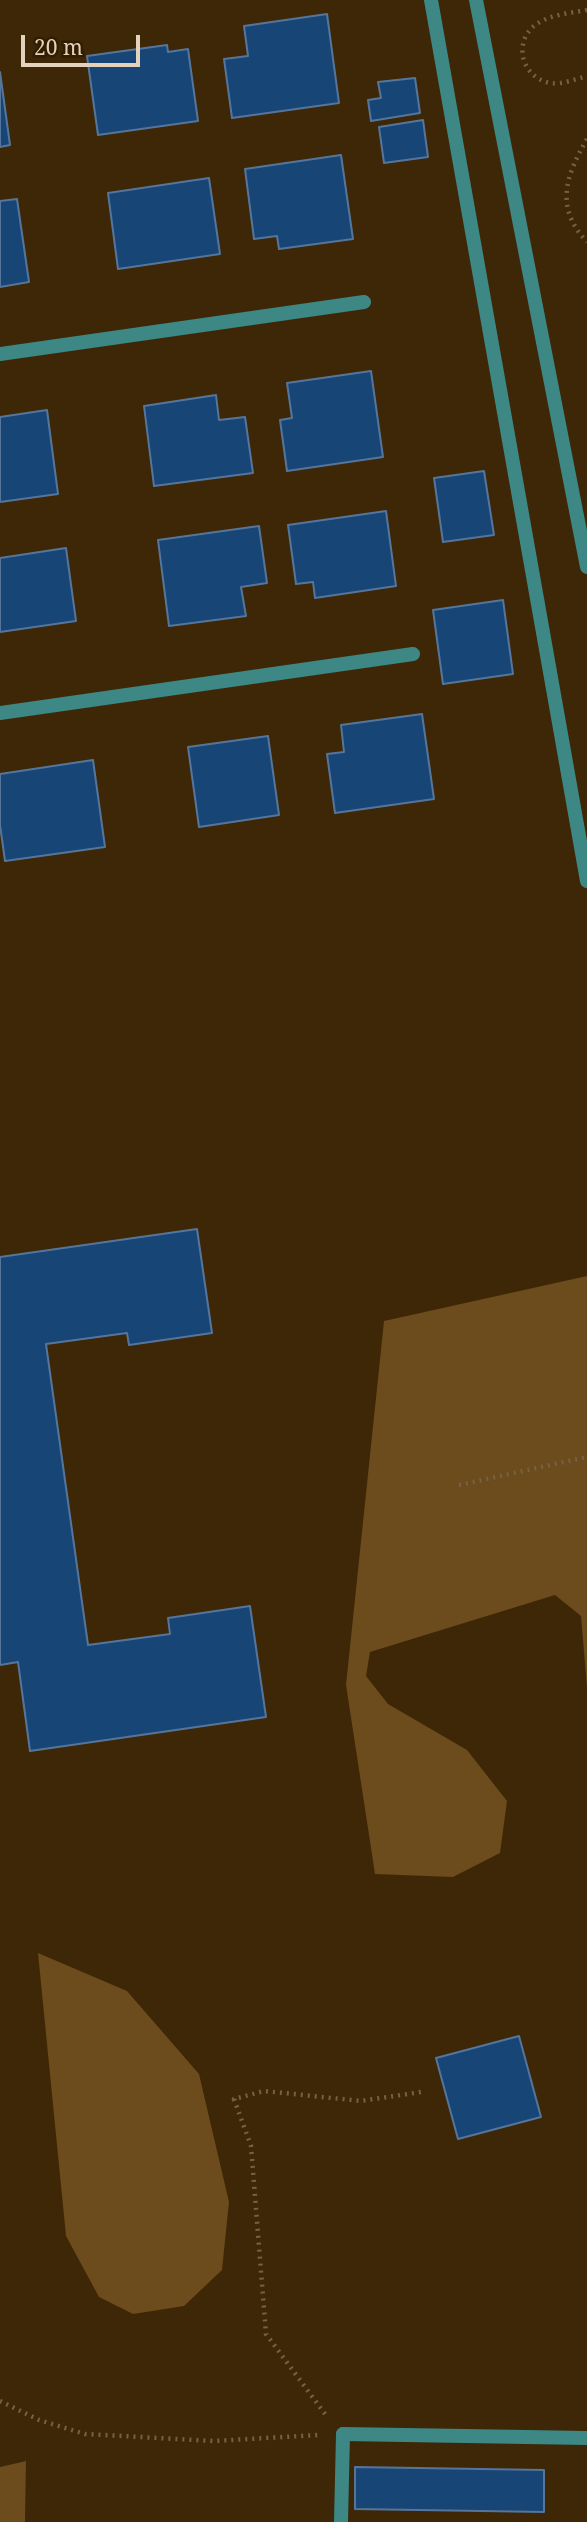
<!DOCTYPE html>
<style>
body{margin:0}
#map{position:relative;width:587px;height:2522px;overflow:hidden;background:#3d2706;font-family:"Noto Serif",serif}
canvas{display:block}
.scale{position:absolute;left:21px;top:35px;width:119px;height:32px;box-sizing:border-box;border:4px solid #e4d2bc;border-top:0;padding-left:9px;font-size:21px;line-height:24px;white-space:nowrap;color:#e4d2bc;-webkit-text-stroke:5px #321d00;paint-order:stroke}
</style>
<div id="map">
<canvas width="587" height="2522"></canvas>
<div class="scale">20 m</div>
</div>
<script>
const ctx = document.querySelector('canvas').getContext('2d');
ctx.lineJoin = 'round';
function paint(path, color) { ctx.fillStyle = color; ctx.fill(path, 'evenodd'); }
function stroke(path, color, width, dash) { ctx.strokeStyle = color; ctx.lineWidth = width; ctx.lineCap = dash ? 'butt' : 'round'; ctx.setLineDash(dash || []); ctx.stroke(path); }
paint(new Path2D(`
 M587,1276V1688L581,1616L555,1595L370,1652L366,1676L388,1704L467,1750L507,1801L500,1853L453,1877L375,1874L346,1685L384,1321Z
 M38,1953L127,1991L199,2074L229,2202L222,2270L184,2306L133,2314L99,2297L66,2236Z
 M26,2461L25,2522H0V2467Z`), '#6c4b1c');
const building = new Path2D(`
 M327,14L339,103L232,118L224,59L248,56L244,26Z
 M167,45L168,52L188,49L198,121L98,135L87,56Z
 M0,72L10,145L0,147Z
 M415,78L420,113L371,121L368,100L381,98L378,82Z
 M423,120L428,157L384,163L379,127Z
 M341,155L353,239L279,249L277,236L254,239L245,169Z
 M209,178L220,254L118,269L108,193Z
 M17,199L29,282L0,287V201Z
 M371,371L383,457L287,471L280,420L292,418L287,383Z
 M216,395L219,420L245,417L253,473L154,486L144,406Z
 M47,410L58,494L0,502V417Z
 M484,471L494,535L443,542L434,478Z
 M386,511L396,586L315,598L313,582L296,584L288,525Z
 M259,526L267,583L241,587L246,616L169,626L158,540Z
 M66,548L76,621L0,632V558Z
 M503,600L513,674L443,684L433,610Z
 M422,714L434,799L335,813L327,754L344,752L341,725Z
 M268,736L279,815L199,827L188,747Z
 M93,760L105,847L5,861L0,825V774Z
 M197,1229L212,1333L129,1345L127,1333L46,1344L88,1645L170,1634L168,1618L250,1606L266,1717L30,1751L18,1662L0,1665V1257Z
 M519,2036L541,2117L458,2139L436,2058Z
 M355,2467L544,2470V2512L355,2509Z`);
paint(building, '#174576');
stroke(building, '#55759b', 2);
stroke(new Path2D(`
 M587,10C571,13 554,14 540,22C512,37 519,77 550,83C561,85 576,79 587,76
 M587,139C565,177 555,208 587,242
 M459,1485L587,1457
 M0,2401L39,2420L85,2434L214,2441L318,2435
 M325,2414L266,2334L251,2146L234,2099L264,2091L361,2101L421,2092`), '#766144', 4.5, [2, 5]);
stroke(new Path2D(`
 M476,0L587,567
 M0,354L364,302
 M0,713L413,654
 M341,2522L343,2434`), '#3d8785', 14);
stroke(new Path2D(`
 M431,0L587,881
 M343,2434L587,2438`), '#3d8785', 14);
</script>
